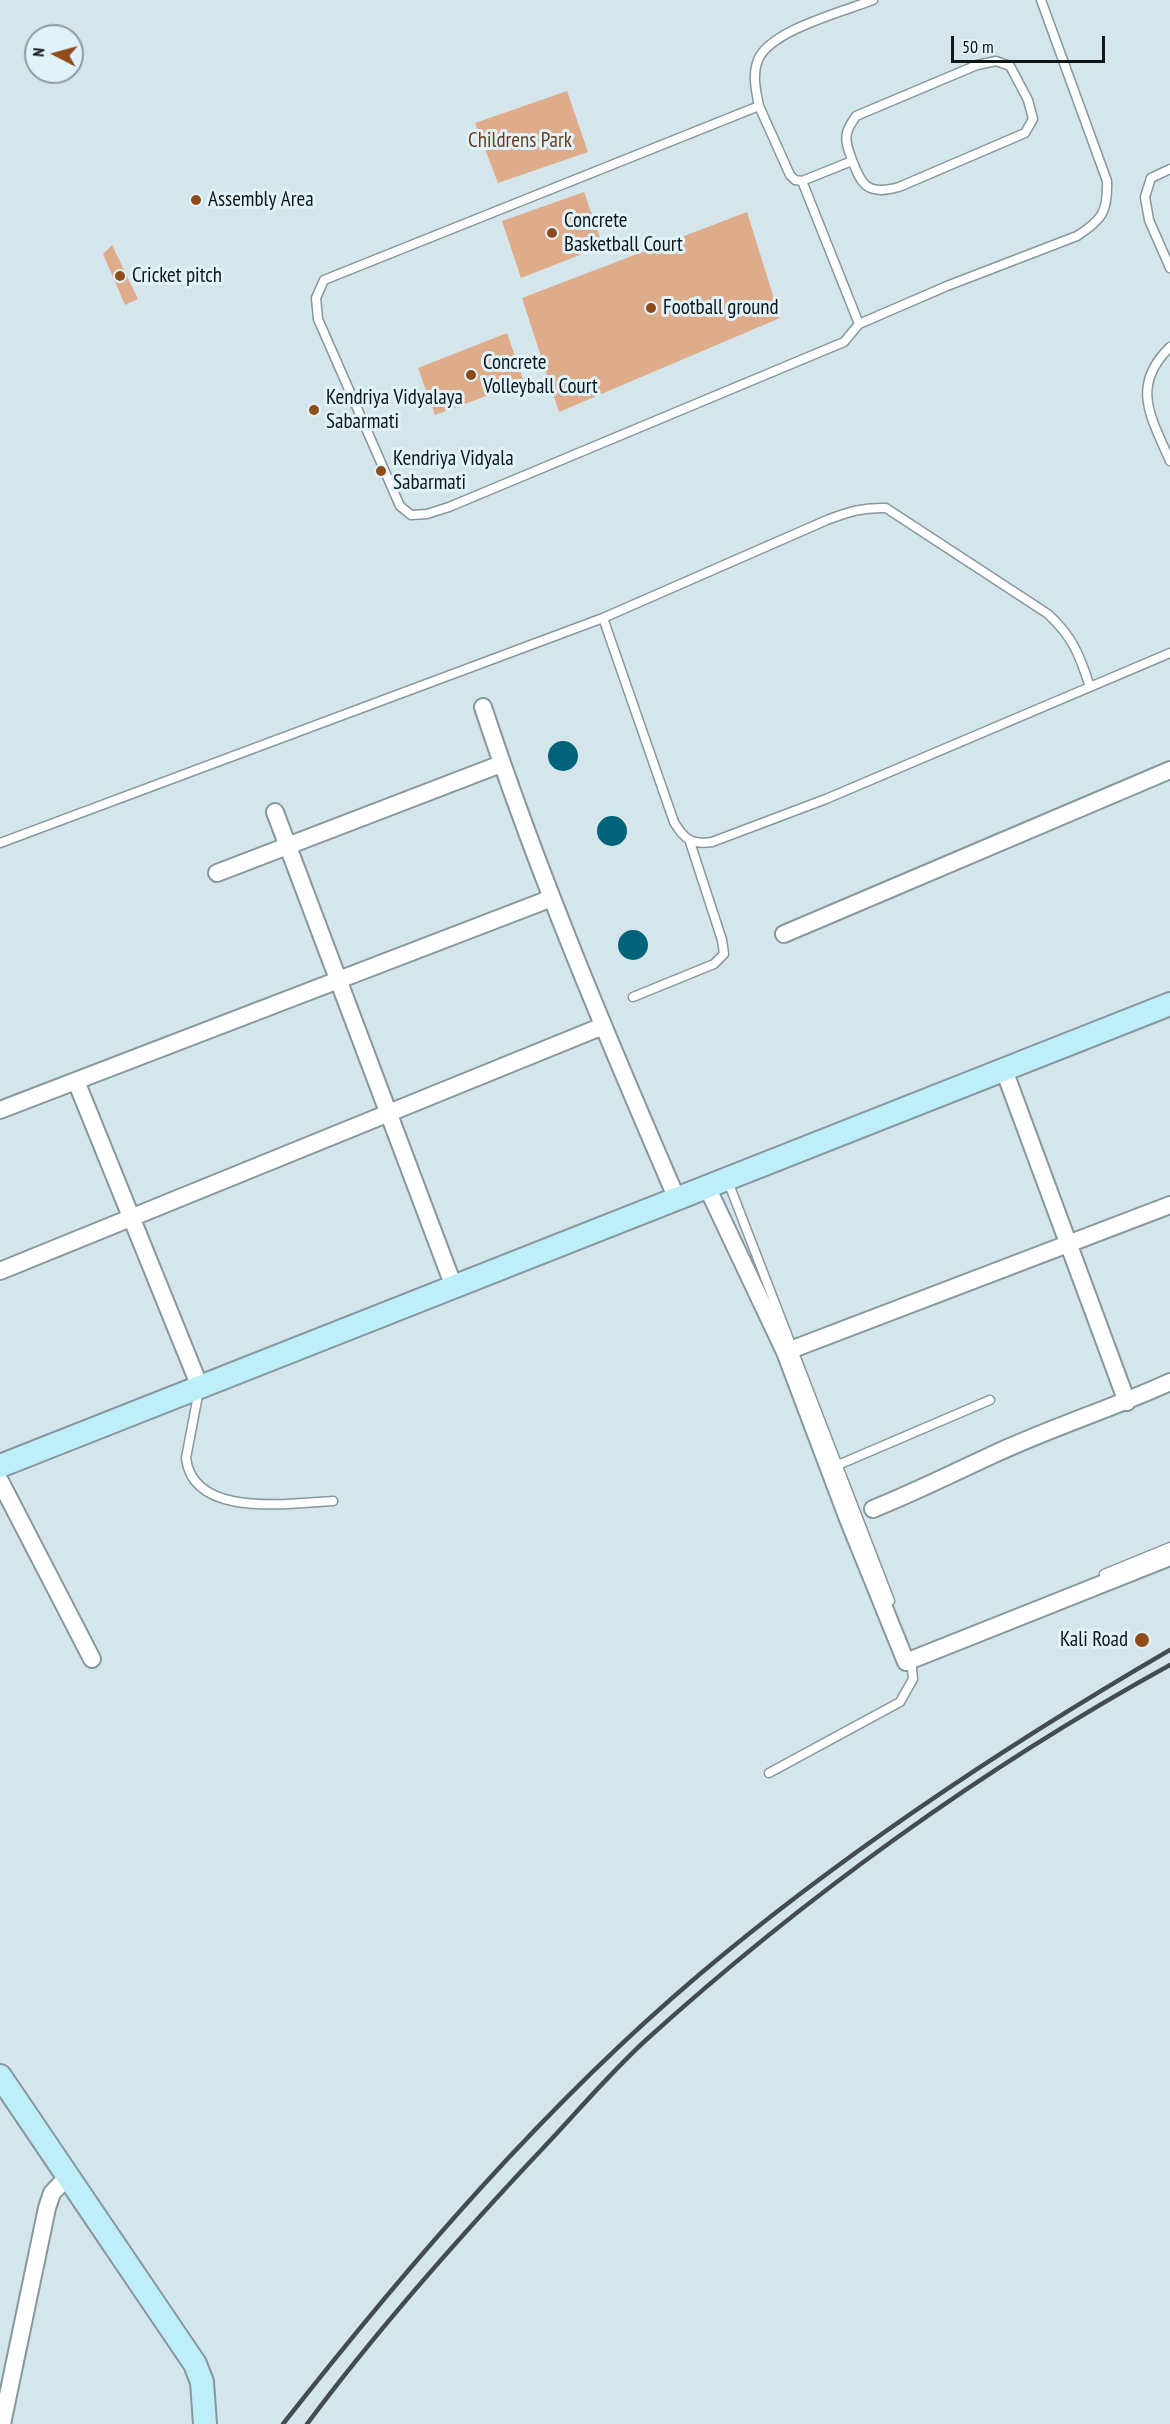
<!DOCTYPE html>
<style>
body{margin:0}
#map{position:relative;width:1170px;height:2424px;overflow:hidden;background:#d4e6ec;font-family:"PT Sans Narrow",sans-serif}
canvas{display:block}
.north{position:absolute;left:24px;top:24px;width:60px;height:60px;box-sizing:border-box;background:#e1f3fa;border:2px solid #8d9ba0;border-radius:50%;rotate:276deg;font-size:16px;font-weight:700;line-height:24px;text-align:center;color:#0f1618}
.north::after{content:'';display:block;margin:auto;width:21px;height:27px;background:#8e4c1a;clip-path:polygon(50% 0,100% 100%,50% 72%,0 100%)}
.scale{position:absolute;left:951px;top:36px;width:154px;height:27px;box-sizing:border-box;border:3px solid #0f1618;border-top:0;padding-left:8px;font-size:18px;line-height:21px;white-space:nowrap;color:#0f1618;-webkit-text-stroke:4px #e1f3fa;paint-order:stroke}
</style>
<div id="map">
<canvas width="1170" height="2424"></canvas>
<div class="north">N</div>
<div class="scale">50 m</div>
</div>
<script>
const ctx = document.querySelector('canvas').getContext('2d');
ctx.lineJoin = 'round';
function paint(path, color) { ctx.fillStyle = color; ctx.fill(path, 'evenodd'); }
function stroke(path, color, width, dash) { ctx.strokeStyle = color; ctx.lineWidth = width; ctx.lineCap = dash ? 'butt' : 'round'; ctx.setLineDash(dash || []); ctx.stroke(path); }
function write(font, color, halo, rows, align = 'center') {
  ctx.font = font + ' "PT Sans Narrow",sans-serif'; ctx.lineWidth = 6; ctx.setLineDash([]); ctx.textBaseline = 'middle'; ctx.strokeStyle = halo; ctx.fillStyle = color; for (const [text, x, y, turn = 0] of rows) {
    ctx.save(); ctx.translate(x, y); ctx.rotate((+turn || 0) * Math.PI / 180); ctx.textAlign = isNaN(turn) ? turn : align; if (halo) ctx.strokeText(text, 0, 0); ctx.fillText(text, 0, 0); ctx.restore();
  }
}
paint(new Path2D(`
 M567,91L588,152L498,183L475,123Z
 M584,192L603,246L521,278L502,221Z
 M747,212L780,318L559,412L522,298Z
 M112,245L138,299L125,305L103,254Z
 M507,333L524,382L435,415L418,368Z`), '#deab8b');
paint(new Path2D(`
 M548 756a15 15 0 1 1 30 0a15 15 0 1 1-30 0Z
 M597 831a15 15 0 1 1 30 0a15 15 0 1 1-30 0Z
 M618 945a15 15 0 1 1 30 0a15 15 0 1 1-30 0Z`), '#00637a');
const service = new Path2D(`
 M996,61L1010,66L1028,100L1033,119L1025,133L899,187C867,196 861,185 851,157C848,149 845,141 847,133C848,127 853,121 856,116L977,65Z
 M759,106C756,91 752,75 758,60C770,30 845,11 873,0
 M1170,169L1151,178L1145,197L1149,220L1170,268
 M802,181L852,161
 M859,324L802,181L795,180L790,175L759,106L324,280L316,298L318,319L400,506L411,515L427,514L449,507L844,342L859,324L947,286L1077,236C1102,220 1108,212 1107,181L1041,0
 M1170,347C1130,386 1151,417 1170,461
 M603,618L674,822C684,839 691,845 712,842L826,799L1170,653
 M0,843L603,618L827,520C848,512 863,507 886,508L1048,614C1073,637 1080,656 1090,687
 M633,997L714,964L724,954L722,940L690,842
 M727,1179L890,1601
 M199,1390L186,1458C193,1519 290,1503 333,1501
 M838,1465L990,1400
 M1104,1574L1170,1547
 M769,1773L900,1702L913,1679L911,1658`);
const minor = new Path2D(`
 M483,707C538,874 607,1037 677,1199
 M275,812L454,1287
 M217,873L501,764
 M784,934L1170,770
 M1004,1070L1127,1402
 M76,1081L200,1387
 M0,1110L552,898
 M707,1187L785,1352L848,1519L906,1662L1170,1557
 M0,1271L603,1026
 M785,1352L1170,1205
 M0,1481L92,1659
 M873,1509C913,1493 951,1474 990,1456C1049,1428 1111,1409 1170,1382
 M2,2424L47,2208L52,2193L69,2175`);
const secondary = new Path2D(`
 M0,1466L1170,1004
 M0,2076L195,2364L202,2382L205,2424`);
stroke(service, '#86979d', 11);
stroke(minor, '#86979d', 20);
stroke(secondary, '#86979d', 26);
stroke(service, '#fff', 8);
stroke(minor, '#fff', 16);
stroke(secondary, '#beeefa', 22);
stroke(new Path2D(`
 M283,2424C408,2265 545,2105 700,1974C846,1851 1005,1746 1170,1650
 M307,2424C380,2326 461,2235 545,2146C578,2111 610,2073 646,2040C804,1897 983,1768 1170,1665`), '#434d50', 4.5);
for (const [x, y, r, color] of [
 [196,200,6,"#8e4c1a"],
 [552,233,6,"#8e4c1a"],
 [120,276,6,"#8e4c1a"],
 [651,308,6,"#8e4c1a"],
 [471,375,6,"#8e4c1a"],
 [314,410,6,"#8e4c1a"],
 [381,471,6,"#8e4c1a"],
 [1142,1640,8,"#8e4c1a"]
]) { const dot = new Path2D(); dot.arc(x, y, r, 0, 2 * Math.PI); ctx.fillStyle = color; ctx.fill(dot); stroke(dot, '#e1f3fa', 2); }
write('21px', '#6c3c1a', '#e1f3fa', [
 ["Childrens Park",520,141]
]);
write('21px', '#0f1618', '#e1f3fa', [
 ["Assembly Area",208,200],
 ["Concrete",564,221],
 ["Basketball Court",564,245],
 ["Cricket pitch",132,276],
 ["Football ground",663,308],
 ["Concrete",483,363],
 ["Volleyball Court",483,387],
 ["Kendriya Vidyalaya",326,398],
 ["Sabarmati",326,422],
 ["Kendriya Vidyala",393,459],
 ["Sabarmati",393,483],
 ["Kali Road",1128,1640,"right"]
], 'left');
</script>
